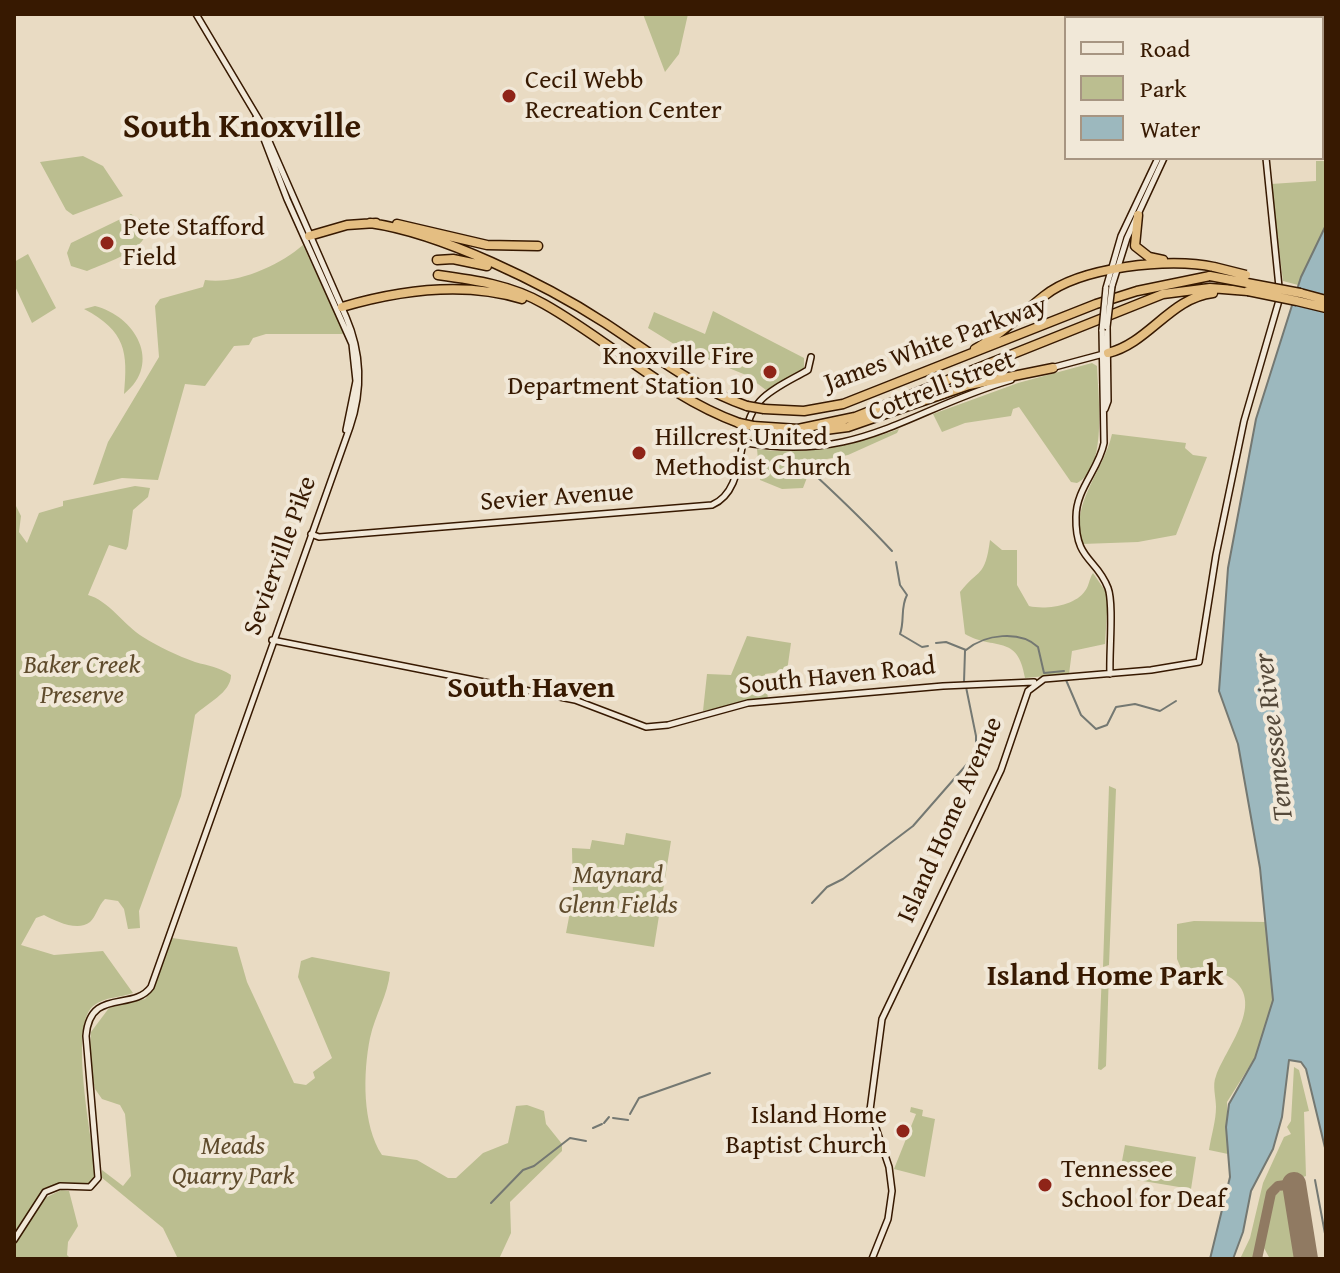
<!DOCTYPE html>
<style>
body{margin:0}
#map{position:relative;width:1340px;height:1273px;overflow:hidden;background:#e9dbc3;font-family:"Gentium Book Plus",serif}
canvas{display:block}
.frame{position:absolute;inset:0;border:16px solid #371901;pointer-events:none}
.legend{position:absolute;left:1064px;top:16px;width:260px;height:144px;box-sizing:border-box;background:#f1e8d8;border:2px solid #a79582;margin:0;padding:10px 14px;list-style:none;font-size:24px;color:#371901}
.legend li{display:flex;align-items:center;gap:16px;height:40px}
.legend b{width:40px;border:2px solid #a79582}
</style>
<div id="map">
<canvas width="1340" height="1273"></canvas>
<div class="frame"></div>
<ul class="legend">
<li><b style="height:10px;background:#f1e8d8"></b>Road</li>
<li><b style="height:22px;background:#bbbe90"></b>Park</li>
<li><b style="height:22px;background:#9cb8be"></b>Water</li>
</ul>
</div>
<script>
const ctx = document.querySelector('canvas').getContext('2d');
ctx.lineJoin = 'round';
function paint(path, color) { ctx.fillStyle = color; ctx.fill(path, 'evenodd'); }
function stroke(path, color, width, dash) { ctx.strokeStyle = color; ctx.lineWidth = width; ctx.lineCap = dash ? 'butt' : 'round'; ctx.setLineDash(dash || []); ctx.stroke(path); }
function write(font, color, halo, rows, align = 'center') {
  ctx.font = font + ' "Gentium Book Plus",serif'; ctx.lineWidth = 8; ctx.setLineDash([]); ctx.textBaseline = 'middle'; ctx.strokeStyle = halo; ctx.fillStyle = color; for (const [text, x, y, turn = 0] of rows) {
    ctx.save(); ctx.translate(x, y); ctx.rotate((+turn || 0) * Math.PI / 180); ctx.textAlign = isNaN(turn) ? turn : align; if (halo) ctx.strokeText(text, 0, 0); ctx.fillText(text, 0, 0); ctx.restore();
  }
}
paint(new Path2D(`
 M643,14H688L679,54L665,72Z
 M83,156L103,166L123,196L73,215L66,210L40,162Z
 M1316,161H1326V225L1298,285L1283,281L1271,184L1316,181Z
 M131,214L147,224C151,250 107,262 87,271L71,266L67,253L71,243Z
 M303,245L344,334H266L253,338L249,345L234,346L205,386L185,384L158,480L122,478L93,485L108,442L159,357L155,306L160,299L203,287L205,280C237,285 280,265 303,245Z
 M28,254L56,308L32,323L14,284V262Z
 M95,306C135,316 163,363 124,394C128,352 126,331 84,309Z
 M713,311L804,358V368L766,390L746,375L682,349L648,328L654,312L705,334Z
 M1092,363L1097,366C1098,396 1108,469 1077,483L1071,482L1019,407L1013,409L1011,416L965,423L942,432L933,414L1018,383Z
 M899,429L897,433L848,455L806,463L808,475L803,488L782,489L760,480L757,449C807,456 852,446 899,429Z
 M1112,434L1186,443L1185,448L1193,455L1207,457L1176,535L1138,542L1082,544C1070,502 1103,473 1112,434Z
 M135,486L150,488L148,497L133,510L128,546L126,550L109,545L88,595C108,600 125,626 143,637C159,647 178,656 195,662C209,666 219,667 231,675C231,693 207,703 195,715L181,796L139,911L140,928L128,929L124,909L118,901L105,899C98,906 96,917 90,922C78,932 55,921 44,915L36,918L21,945L54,955L103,951L133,993C120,998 106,996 93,1006C68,1027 93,1143 96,1177L91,1184L60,1183L42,1189L45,1198L61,1190L69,1191L78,1226L68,1242L67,1255L71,1259H14V502L21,516L19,532L27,543L39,513L63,506V501Z
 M990,540L1002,550H1017V585L1029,606C1045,610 1075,606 1085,591C1089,586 1089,579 1093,573L1108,595L1105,644L1072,651L1069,674L1025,678C1018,633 994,651 965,634L960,592C979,568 985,578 990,540Z
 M747,636L791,643L787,671L765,674L768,699L703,711L707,674L731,675Z
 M1109,786L1116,789L1109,965L1103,967Z
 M626,833L671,841L654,947L566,933L573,896L572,848L590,849L592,840L624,845Z
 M1194,921L1267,922L1275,1006L1256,1056L1227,1102L1228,1154L1209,1150C1211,1136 1216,1121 1216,1107C1216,1097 1212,1085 1216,1076C1227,1045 1271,997 1224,974C1208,966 1197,978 1183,973L1177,959V924Z
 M172,938L237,947L247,982L294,1083L306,1085L315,1078L313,1072L332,1058L298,977L301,961L312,957L390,972C388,995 375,1015 370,1038C363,1073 362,1125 382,1155L417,1160L448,1178H456L483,1153L508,1143L516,1106L527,1105L544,1111L546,1124L562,1144V1151L510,1202L511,1233L499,1259H178L163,1228L101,1177L102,1170L123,1186L131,1176L125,1114L120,1105L102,1099L95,1089L89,1061L91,1032L109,1008L145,999L153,989Z
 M1109,971L1106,1066L1101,1070L1098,1069L1102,972Z
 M1294,1067L1299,1070L1309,1111L1304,1112L1306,1176L1270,1188L1254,1259H1240L1250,1238L1263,1183L1284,1137L1291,1134L1287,1127L1291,1121Z
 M911,1107L923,1110L922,1116L935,1119L925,1177L894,1169L916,1114L910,1112Z
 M1125,1145L1196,1157L1191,1189L1119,1177Z
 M1283,1189L1290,1196L1300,1259H1270L1264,1248L1273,1197Z`), '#bbbe90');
const water = new Path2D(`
 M1326,225V1152L1306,1069L1301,1062L1289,1060L1282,1117L1273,1149L1251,1191L1243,1232L1233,1259H1210L1230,1177L1226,1127L1229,1104L1255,1058L1273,1000L1260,868L1238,744L1219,691L1228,568L1256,419L1301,277Z`);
paint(water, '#9cb8be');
stroke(water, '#747872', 2);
stroke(new Path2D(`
 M815,475C843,501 866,523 892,551
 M896,562L900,585L907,595C900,608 905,620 900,634L922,647L928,646
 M936,643L946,642L966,650C985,634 1020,630 1038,647L1044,673L1064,671
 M1066,680L1081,715L1096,729L1107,725L1116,707L1135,704L1160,711L1176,701
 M964,682L965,651
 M812,903L827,887L843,879L913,826L968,763L976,746V736L966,687
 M630,1114L639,1098L710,1073
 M613,1118L628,1120
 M604,1123L609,1117
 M593,1128L602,1124
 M1315,1180L1326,1239
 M491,1203L523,1170L534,1166L570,1138L586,1141`), '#747872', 2);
stroke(new Path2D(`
 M1257,1259L1271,1193L1278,1186L1294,1184`), '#907a62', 10);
stroke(new Path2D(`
 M1294,1184L1306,1259`), '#907a62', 24);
const secondary = new Path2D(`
 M1246,14L1247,18
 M256,118L287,199L352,344L356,381L346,430
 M1112,286L1127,238L1164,158
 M1106,288L1121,236L1158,158
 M1102,330L1104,443C1099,469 1076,489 1076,517C1075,561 1097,558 1108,588C1114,604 1109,652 1110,674
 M1051,368L1107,353
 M1105,409L1108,401L1107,327
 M741,442C858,464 906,411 1011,380
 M311,534L319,537L712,505C749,489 734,429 760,401C772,388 793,379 808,370L811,357
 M272,640L575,700L646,727L668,725L748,703L943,686L1034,682
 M14,1240L45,1192L60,1186L90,1187L98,1178L86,1036C90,987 133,1012 151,987L350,427C363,389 362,354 346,317L261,123L196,14
 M872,1259L888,1219L892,1191L889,1167L870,1110L882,1019L1001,770L1028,691L1044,679L1151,670L1199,662L1216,555L1244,421L1280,297L1266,158`);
const highway = new Path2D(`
 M1138,215L1135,246L1149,257L1163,260
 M370,223C441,233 545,284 605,323C651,353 694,388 747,406
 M397,224L487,245L538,246
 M309,236L347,225L376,223
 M437,260L453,259L487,266
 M438,275C475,280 511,285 544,304C610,341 667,397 739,423
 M1300,293L1326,300
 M1297,301L1326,308
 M342,307C400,290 463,281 522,299
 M975,349C1002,334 1021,314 1044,296C1080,267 1170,257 1214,267
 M1108,353C1149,343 1170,298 1213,293
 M764,409L804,411L843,404L1096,304L1137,291L1210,276
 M753,426L798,429L855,417L1163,294L1210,288L1248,291
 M825,430L848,427L969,385L1053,368`);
stroke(secondary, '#371901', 8);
stroke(highway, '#371901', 11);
stroke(secondary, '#f1e8d8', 5);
stroke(highway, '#e4be82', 8);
const secondaryBridge = new Path2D(`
 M1107,327L1112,286
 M1102,330L1106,288`);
const highwayBridge = new Path2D(`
 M1214,267L1246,275
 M1210,276L1300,293
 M1248,291L1297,301
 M747,406L764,409
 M739,423L753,426`);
stroke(secondaryBridge, '#371901', 8, []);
stroke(highwayBridge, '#371901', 11, []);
stroke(secondaryBridge, '#f1e8d8', 5);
stroke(highwayBridge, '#e4be82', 8);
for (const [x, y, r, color] of [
 [509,96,8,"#8f2418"],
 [107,243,8,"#8f2418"],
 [770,372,8,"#8f2418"],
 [639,453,8,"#8f2418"],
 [903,1131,8,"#8f2418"],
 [1045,1185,8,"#8f2418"]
]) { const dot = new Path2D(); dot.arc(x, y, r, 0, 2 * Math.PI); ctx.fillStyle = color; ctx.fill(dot); stroke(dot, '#f1e8d8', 3); }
write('26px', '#371901', '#f1e8d8', [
 ["Cecil Webb",525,81],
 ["Recreation Center",525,111],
 ["Pete Stafford",123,228],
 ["Field",123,258],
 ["Knoxville Fire",754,357,"right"],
 ["Department Station 10",754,387,"right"],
 ["Hillcrest United",655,438],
 ["Methodist Church",655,468],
 ["Island Home",887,1116,"right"],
 ["Baptist Church",887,1146,"right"],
 ["Tennessee",1061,1170],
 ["School for Deaf",1061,1200]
], 'left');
write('26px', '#371901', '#f1e8d8', [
 ["James White Parkway",936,345,-20],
 ["Cottrell Street",942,387,-21],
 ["Sevier Avenue",557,498,-4],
 ["Sevierville Pike",281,556,-70],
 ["South Haven Road",837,677,-6],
 ["Island Home Avenue",951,820,-66]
]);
write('italic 26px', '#5f4b2c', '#f1e8d8', [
 ["Baker Creek",82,666],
 ["Preserve",82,696],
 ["Maynard",618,876],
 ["Glenn Fields",618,906],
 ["Meads",233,1147],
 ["Quarry Park",233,1177]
]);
write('italic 28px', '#55493a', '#f1e8d8', [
 ["Tennessee River",1275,737,-97]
]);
write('bold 30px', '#371901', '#f1e8d8', [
 ["South Haven",531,689],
 ["Island Home Park",1105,977]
]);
write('bold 34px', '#371901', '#f1e8d8', [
 ["South Knoxville",242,128]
]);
</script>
